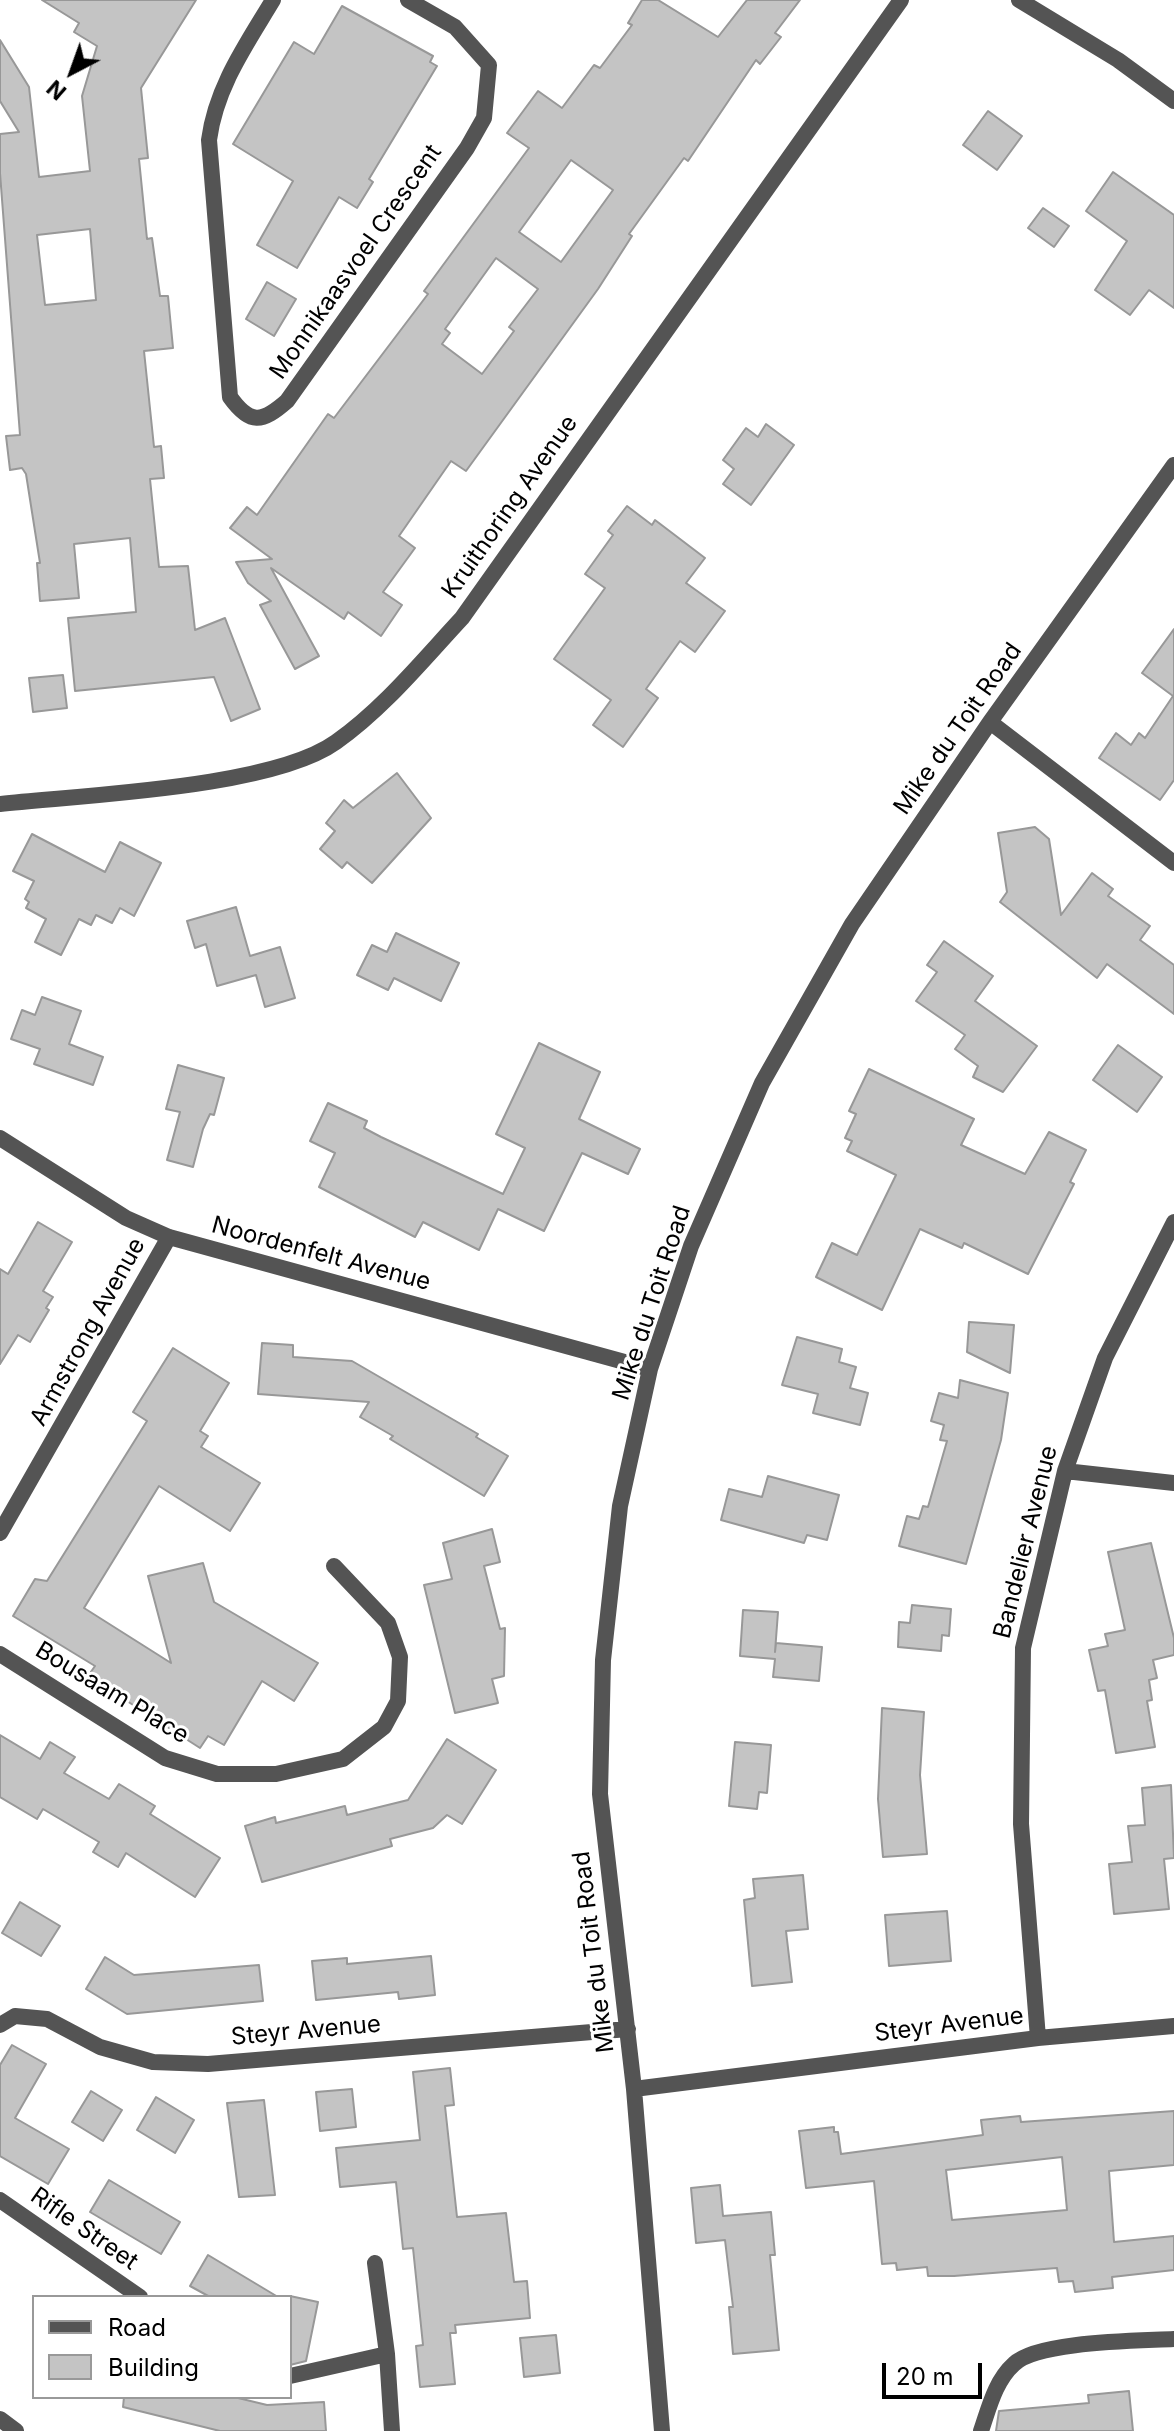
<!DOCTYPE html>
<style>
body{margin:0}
#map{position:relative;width:1174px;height:2431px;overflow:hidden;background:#fff;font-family:Inter,sans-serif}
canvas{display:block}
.legend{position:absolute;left:32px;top:2295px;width:260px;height:104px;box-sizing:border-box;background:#fff;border:2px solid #999;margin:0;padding:10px 14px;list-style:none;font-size:24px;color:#000}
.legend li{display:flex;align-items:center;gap:16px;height:40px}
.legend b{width:40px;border:2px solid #999}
.north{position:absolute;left:32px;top:32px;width:80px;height:80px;-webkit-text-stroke:6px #fff;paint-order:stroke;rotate:221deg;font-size:22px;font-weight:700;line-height:32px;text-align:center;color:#000}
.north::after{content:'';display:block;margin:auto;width:28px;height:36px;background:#000;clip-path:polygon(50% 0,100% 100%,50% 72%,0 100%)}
.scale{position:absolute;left:882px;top:2363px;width:100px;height:36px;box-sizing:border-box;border:4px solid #000;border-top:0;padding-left:10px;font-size:24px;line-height:28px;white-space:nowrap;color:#000;-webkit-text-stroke:6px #fff;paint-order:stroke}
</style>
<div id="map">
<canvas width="1174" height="2431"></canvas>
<ul class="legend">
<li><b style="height:10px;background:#545454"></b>Road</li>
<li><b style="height:22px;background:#c4c4c4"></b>Building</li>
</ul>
<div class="north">N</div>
<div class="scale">20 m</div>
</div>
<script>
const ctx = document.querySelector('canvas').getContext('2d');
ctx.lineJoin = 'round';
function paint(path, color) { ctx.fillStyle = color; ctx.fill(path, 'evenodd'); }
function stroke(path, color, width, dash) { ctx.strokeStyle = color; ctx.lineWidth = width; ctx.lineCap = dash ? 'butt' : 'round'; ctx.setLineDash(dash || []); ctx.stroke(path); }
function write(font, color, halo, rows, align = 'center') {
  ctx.font = font + ' Inter,sans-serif'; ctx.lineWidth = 6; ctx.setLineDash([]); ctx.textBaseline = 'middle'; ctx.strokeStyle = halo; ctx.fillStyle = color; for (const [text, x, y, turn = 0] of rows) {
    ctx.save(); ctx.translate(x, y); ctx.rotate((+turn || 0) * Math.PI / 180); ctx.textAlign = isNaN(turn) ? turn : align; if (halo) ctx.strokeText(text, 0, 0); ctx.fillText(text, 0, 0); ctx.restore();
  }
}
const building = new Path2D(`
 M42,0H196L141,88L148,158L139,159L147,239L152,238L160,296H168L173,348L144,351L154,447L161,446L164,478L150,479L159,567L188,566L195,630L225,618L260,709L231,721L214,677L75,691L68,618L136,612L130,538L74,544L79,598L40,601L37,563H40L26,474L22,468L10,470L6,436L20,435L0,173V134L19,132L0,101V40L29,87L39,177L90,171L82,96L97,46L74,32L79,23ZM90,229L96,300L45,305L37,235Z
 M642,0H658L718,37L747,0H800L775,33L781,37L760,64L756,60L688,161L684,158L629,234L632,236L598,289L466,471L451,461L399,536L415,548L383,592L402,605L381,636L348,612L344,619L271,568L319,656L295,669L260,605L271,601L248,583L236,562L272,559L230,528L247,507L257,515L328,414L334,418L428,294L424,291L529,148L507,133L538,91L562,108L594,65L600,68L632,25L628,23ZM571,160L613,190L561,262L519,232ZM496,258L538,289L509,327L514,331L482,374L442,344L450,333L445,329Z
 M342,6L433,56L430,62L437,66L369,179L373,182L357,208L339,197L297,268L257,245L293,181L233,144L294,42L314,54Z
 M988,111L1022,136L997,170L963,145Z
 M1113,172L1174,215V308L1149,290L1130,315L1095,290L1127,241L1086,211Z
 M1043,208L1069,226L1054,247L1028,228Z
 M267,282L296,299L274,336L246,319Z
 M766,424L794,445L751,505L723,484L734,469L723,460L746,428L758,437Z
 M627,506L652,525L655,520L705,558L686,583L725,611L695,652L680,641L646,689L658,698L623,747L593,725L611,700L554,659L605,588L585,574L613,535L608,531Z
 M1174,629V780L1160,800L1099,758L1116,733L1131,745L1139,733L1145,738L1173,696L1142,673Z
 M63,675L67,708L33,712L29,678Z
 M397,773L431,818L372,883L347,862L342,868L320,849L335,831L326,823L344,800L353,808Z
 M1035,827L1049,839L1061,915L1092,873L1113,889L1108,896L1150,926L1140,940L1174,965V1014L1107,964L1097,978L1000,902L1007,892L998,833Z
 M32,834L105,872L120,842L161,863L134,916L120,908L112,923L96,915L91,925L79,919L61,955L35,942L46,919L26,908L29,902L25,899L34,881L13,871Z
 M236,907L250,956L280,947L295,998L265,1007L256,975L217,986L206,944L195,948L187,921Z
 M396,933L459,963L441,1001L394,978L388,990L357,975L372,945L387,952Z
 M944,941L993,976L975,1001L1037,1046L1003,1092L973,1077L978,1066L955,1049L965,1035L916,1001L937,972L927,965Z
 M42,997L81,1011L69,1044L103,1057L93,1085L34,1064L40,1049L11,1039L22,1010L35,1015Z
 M539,1043L600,1072L579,1119L640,1149L628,1174L582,1153L544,1231L498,1209L479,1250L423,1222L415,1237L319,1187L335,1153L310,1141L328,1103L367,1121L364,1128L381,1137L503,1194L525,1148L496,1134Z
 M1118,1045L1162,1077L1137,1112L1093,1080Z
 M178,1065L224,1078L214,1115L210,1114L203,1129L193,1167L167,1160L180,1112L166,1109Z
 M869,1069L974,1119L961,1145L1025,1174L1049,1132L1086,1150L1070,1182L1074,1184L1028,1274L964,1243L962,1248L920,1229L882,1310L816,1277L832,1243L857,1255L896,1175L847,1151L852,1141L845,1138L856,1114L849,1111Z
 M38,1222L72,1242L43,1291L53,1297L46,1308L49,1310L30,1342L18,1335L0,1364V1269L8,1274Z
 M969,1322L1014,1325L1010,1373L967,1352Z
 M797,1337L842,1349L839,1362L856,1367L850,1388L868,1393L860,1425L813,1413L818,1394L782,1385Z
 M262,1343L293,1345V1357L352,1361L478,1434L476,1437L508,1456L484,1496L390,1439L393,1436L360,1417L369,1402L258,1394Z
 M173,1348L229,1383L200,1431L208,1436L201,1447L260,1483L230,1531L159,1486L84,1608L171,1663L148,1576L203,1563L214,1602L318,1663L294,1701L262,1681L224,1745L208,1736L200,1748L88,1676L95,1666L13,1616L35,1579L47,1581L147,1421L133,1412Z
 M960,1380L1008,1393L1001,1440L966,1564L899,1546L907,1516L919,1519L923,1506L928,1507L947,1441L940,1440L944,1425L931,1421L939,1393L958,1398Z
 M768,1476L839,1495L827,1540L807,1535L804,1543L721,1520L729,1489L762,1497Z
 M492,1529L500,1562L484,1566L500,1629L505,1628L504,1676L492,1679L498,1703L455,1713L424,1585L452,1579L443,1543Z
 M1151,1543L1174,1638V1655L1153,1660L1157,1678L1149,1680L1152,1700L1147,1701L1155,1747L1116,1753L1105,1690L1098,1691L1089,1650L1108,1646L1105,1634L1125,1630L1108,1552Z
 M912,1605L951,1609L949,1636L942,1635L941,1651L898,1647L899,1622L910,1623Z
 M743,1610L778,1612L775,1652L776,1643L822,1647L819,1681L773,1677L775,1659L740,1656Z
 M882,1708L924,1712L920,1775L927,1854L883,1857L878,1799Z
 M0,1735L40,1759L50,1742L75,1757L64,1773L109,1799L119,1784L155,1806L150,1814L220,1858L195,1897L126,1853L118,1867L93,1852L99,1842L43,1809L37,1819L0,1797Z
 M447,1739L496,1770L462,1824L447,1815L433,1828L390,1839L392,1846L262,1882L245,1826L275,1817L276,1823L345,1806L347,1815L408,1800Z
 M735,1742L771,1745L767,1793L759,1792L757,1809L729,1806Z
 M1171,1785L1174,1858L1164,1859L1169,1909L1114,1914L1109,1864L1132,1862L1128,1826L1145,1825L1142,1788Z
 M803,1875L808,1929L786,1931L792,1982L752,1986L744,1900L755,1898L753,1879Z
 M20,1902L60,1926L41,1956L2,1933Z
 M947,1911L951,1961L889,1966L885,1915Z
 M431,1956L435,1995L399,1999L398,1992L316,2000L312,1961L347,1958V1964Z
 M105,1957L134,1975L259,1965L263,2001L127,2014L86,1989Z
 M12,2045L46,2064L15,2118L69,2149L48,2184L0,2156V2065Z
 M450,2068L454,2105L445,2106L457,2217L506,2213L514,2282L527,2281L530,2318L455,2325L456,2333H450L455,2384L420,2387L416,2346L423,2345L413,2248L403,2249L396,2182L340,2187L336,2148L420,2140L413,2072Z
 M352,2089L356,2127L320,2131L316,2092Z
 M91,2091L122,2110L103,2141L72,2122Z
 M156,2097L194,2120L175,2153L137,2130Z
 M264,2100L275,2195L239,2197L227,2103Z
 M1174,2111V2165L1109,2171L1114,2242L1174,2236V2270L1112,2277L1113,2288L1075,2292L1073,2281L1059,2282L1057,2268L954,2276H928L927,2267L897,2270L896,2263L882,2264L874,2181L806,2188L799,2131L834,2127V2132H838L841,2154L983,2135L981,2120L1020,2116L1021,2122ZM1062,2157L1067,2210L952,2220L946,2170Z
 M109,2180L180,2222L161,2254L90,2212Z
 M720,2185L723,2216L771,2212L775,2255H770L779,2350L733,2354L729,2307H733L725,2240L696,2243L691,2188Z
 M208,2255L278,2297H210L190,2286Z
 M290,2296L318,2302L306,2361L290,2365Z
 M556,2335L560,2373L524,2377L520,2338Z
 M1129,2391L1133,2431H996L999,2411L1089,2403L1088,2395Z
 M124,2397H234L267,2405L324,2402L326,2431H220L123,2407Z`);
paint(building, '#c4c4c4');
stroke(building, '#989898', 2);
stroke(new Path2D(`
 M273,0C246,45 216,87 209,140L230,397C250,425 262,423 287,401L467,148L484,118L489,65L455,27L408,0
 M1019,0L1118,60L1174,101
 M990,722L1174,863
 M0,804C82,795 272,788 336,742C384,708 422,661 462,618L901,0
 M0,1138L126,1218L169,1237L650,1369
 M1065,1471L1174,1483
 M0,1533L169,1237
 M0,1654L165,1758L217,1774H276L343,1759L384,1727L398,1701L400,1657L388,1623L334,1566
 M0,2025L15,2016L47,2019L100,2047L153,2062L208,2064L628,2029
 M1038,2038L1021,1824L1023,1648L1065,1471L1105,1358L1174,1222
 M634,2089L1038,2038L1174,2026
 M0,2200L140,2297
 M375,2263L387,2354L392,2431
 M290,2376L387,2354
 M0,2419L16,2431
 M662,2431L634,2089L600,1794L603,1660L620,1506L650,1369L691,1246L762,1083L852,924L990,722L1174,465
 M981,2431C989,2408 995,2381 1014,2364C1037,2341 1139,2341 1174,2339`), '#545454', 16);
write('24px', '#000', '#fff', [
 ["Monnikaasvoel Crescent",356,262,-55],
 ["Kruithoring Avenue",510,507,-55],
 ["Mike du Toit Road",958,729,-55],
 ["Noordenfelt Avenue",321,1254,15],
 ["Mike du Toit Road",652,1303,-72],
 ["Armstrong Avenue",88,1332,-61],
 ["Bandelier Avenue",1026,1542,-76],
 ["Bousaam Place",112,1693,31],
 ["Mike du Toit Road",594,1952,-97],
 ["Steyr Avenue",949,2025,-7],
 ["Steyr Avenue",306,2031,-5],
 ["Rifle Street",84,2229,35]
]);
</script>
